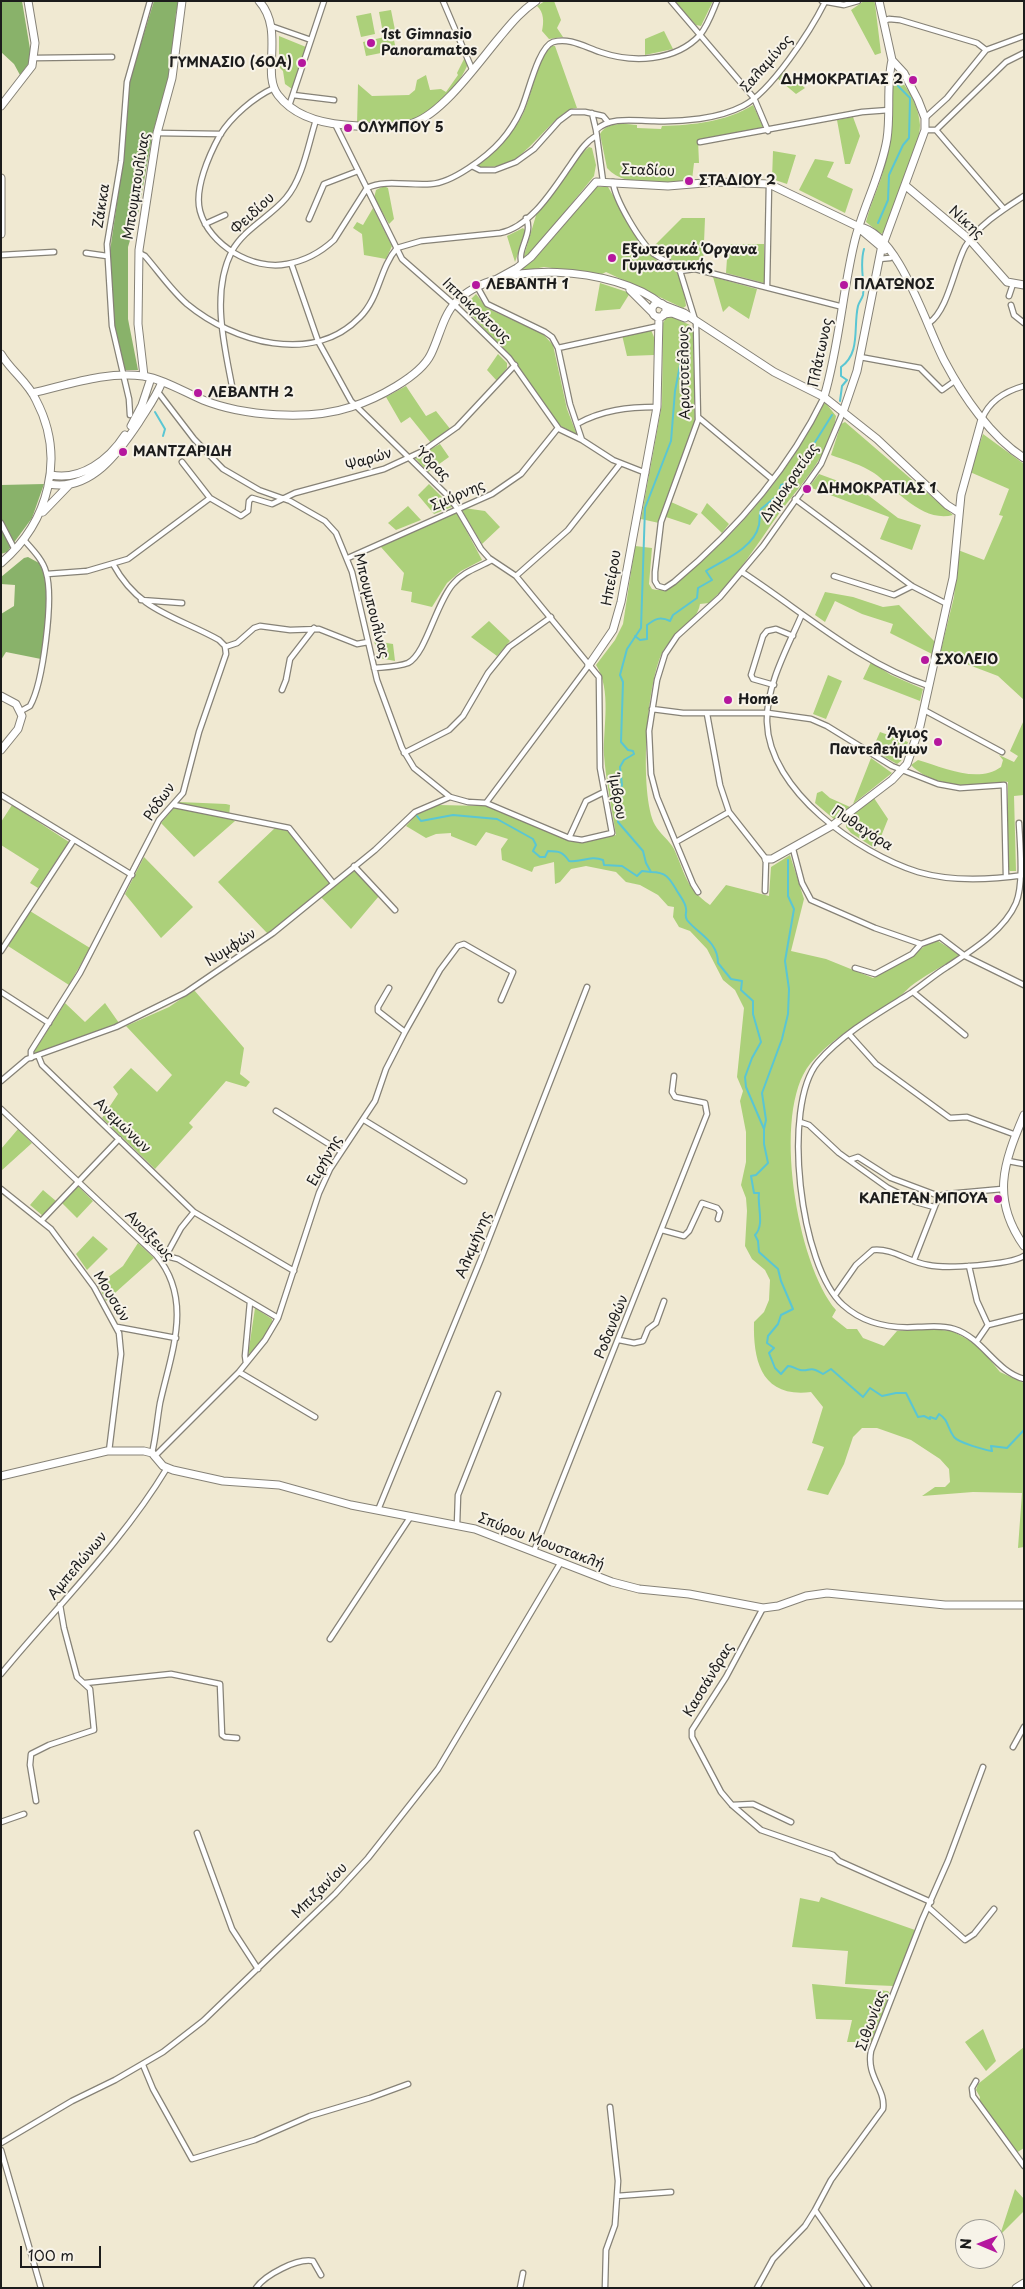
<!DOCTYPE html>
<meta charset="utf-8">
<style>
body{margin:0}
#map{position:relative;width:1025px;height:2289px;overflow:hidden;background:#f0e9d2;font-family:"Playpen Sans",sans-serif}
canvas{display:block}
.frame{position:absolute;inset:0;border:2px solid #1c1c1c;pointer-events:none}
.north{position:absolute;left:955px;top:2219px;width:50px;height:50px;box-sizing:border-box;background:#f7f3e8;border:1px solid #9f9d96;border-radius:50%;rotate:271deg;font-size:14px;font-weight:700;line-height:20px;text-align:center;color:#1c1c1c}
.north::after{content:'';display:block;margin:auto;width:18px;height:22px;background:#b5179e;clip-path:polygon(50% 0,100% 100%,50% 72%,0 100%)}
.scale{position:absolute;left:20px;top:2246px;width:81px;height:22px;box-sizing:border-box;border:2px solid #1c1c1c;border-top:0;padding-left:6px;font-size:15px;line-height:18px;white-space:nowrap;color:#1c1c1c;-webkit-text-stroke:4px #f7f3e8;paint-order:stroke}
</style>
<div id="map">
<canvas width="1025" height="2289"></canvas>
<div class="frame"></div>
<div class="north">N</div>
<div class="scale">100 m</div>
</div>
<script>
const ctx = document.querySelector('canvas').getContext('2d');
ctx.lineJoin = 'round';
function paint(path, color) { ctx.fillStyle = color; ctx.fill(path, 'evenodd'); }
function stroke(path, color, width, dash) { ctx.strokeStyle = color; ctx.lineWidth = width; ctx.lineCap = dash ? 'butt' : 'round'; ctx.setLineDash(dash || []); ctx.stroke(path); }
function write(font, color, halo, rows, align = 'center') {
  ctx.font = font + ' "Playpen Sans",sans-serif'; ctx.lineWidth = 4; ctx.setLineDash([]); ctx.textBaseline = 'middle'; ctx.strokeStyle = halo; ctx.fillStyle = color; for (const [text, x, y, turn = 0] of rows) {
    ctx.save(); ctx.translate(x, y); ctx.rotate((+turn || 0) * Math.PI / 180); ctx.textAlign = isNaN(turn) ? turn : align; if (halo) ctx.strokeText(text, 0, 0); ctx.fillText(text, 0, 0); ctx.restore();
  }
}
paint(new Path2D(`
 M545,1H554L561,20L557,28L563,37L549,39L542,31C544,22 544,12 537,6Z
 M713,1L701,26L696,25L675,2Z
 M864,1H874L875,4L881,53L875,55L851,10Z
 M391,10L395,30L383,33L379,12Z
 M371,13L375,34L361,37L356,16Z
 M664,31L673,49L645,55V39Z
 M393,35L396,50L366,56L363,42Z
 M279,36L306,47L292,89L285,84L283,71L279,67Z
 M552,46H555L577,108C558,108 531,153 507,164C498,167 488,167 479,167V163C496,149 513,134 523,114C532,96 537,57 552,46Z
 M465,57L468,64C456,91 430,119 400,124C387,127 370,125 357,125L358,84L372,96L409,95L415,90L417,80L426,75L430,90L441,89L446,92L458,75L457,73Z
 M784,70L805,88L796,94L777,78Z
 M900,80C911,91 919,109 920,125C920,150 893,207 884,232L881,234L866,222C871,201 880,186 885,164C892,138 890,111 892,85Z
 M753,105L764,129L698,140L699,163H694L692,180C666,182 625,189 607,168L600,134C607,121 625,124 637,125V128L661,129L662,126C693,125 726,122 753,105Z
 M853,117L860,136L850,164H845L837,120Z
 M589,147L592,148L596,165L594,176L538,245L523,259L537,212L580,155Z
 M773,151L796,155L787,184L772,179Z
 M815,159L834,162L827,177L853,189L845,213L799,190Z
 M384,186L388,188L394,219L389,224L374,198L376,190Z
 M597,187H608L645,249L659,262L677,272L684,291L686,306L683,308L606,272L602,274L544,267L517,272L534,260Z
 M373,208L392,246L386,259L364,255L362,234L353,228L357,222L363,225Z
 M682,218H705L703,268L670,260L652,248Z
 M523,228L526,231L515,262L507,236Z
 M728,244H764V283L726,273Z
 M713,277L757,289L749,319L729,306L723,312Z
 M600,283L630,293L620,309L595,311Z
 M476,294L487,308L543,334L553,345L567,409L577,435L559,425L517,365L465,308L464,306Z
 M672,317L690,325L693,331L695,424L659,523L641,519L662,404L663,323L666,318Z
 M651,330L654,337V355L627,356L622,335Z
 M498,354L507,363V368L497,381L487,370Z
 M406,386L426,416L436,411L451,430L431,443L410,417L401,423L386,397Z
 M825,402L836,416C831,454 800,485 778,515C756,546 737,577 709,603L700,604C697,624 671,635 662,653C646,686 639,794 655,825C660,834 669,840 674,849C686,875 685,887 710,905L726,885L769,896L771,867L790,855L804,899L791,951L826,959L873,978L912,956L926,945L938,941L960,955C945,965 929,973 915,983C909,987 904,993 898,998C868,1019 833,1036 810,1064C771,1112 797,1265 836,1310L832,1317L847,1329H857L863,1338L884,1346L897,1331L931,1329L952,1331L978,1345L1000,1372L1024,1383V1547L1018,1548L1022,1493L973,1492L922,1496L935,1487H945L950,1482L949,1469L940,1459L911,1440L877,1428H862L853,1437L844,1464L828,1495L807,1490L824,1447L812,1443L823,1407L811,1392C762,1398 753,1362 754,1322L764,1312L769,1300L770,1280L765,1270L752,1259L745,1246L747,1211L746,1198L741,1185L746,1162V1132L740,1101L743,1091L737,1077L744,1008L735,990L723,980L707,949L690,931L679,927L673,917L674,907L668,906L658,895L640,885L626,882L616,872L586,866L571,869L560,882L555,884L554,862L534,867L532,872L502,860L501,849L508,839L486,832L476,846L451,836V833L436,834L426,838L406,826L417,814L437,805L487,806L570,840L581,842L616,835C612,809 606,782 604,755C603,727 612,690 596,665L615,640L623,624L635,546L652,548L649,584L652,589C669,594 681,579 694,568C748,523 793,464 825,402Z
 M845,422L953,515C922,523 896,489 874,473C862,465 845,460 831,455L841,424Z
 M983,434L1024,464V700L998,676L940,654L954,597L958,550L984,560L1003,516L999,515L1009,489L970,472Z
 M440,444L449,457L428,472L415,458Z
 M819,474L860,489L898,518L921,525L912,550L880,539L889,517L809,487Z
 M429,484L452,507L434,514L418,495Z
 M671,502L698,514L690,525L666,517Z
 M707,503L729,524L722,533L701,513Z
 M408,506L421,520L396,530L388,523Z
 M464,508L485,511L500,527L482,544L464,514L462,509Z
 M456,511L482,560L461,571L447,583L432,607L411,602L412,592L401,590L404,573L380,546Z
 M825,592L853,597L883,607L899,605L935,642L932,654L890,633L893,624L862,614L835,601L825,622L815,615Z
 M489,621L510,641L497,656L471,637Z
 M374,641L393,644L395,661L379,658Z
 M871,662L891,675L923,689L920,701L863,679Z
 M828,675L842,681L826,719L813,714Z
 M1024,720V795L1014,796L1016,871H1010L1007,868L1008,782C999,781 990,784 981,785C958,787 927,782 911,765L918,760C943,767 977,784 1001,767L1003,760L999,755L1014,762L1018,756L1010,751Z
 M880,732L908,742L901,761L897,764L872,750Z
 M871,758L892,773L853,804Z
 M822,791L830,798L850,807L835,820L815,803L817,793Z
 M874,798L888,819L876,849L851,833L846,827V820Z
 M179,802L226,804L230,805L229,818L235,821L194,857L161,823Z
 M12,805L69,842L38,888L30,883L39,869L1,845V822Z
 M276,827L290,832L331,882L268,934L218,882Z
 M144,857L193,907L161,938L125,894Z
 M354,869L379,896L351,929L320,896Z
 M30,911L90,948L69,985L8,946Z
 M194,990L244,1048L240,1074L250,1082L246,1087L226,1081L189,1123L193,1127L155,1169L102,1118L118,1094L113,1087L131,1068L157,1092L172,1075L126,1026L169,1007Z
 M65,1003L85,1022L105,1003L119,1023L36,1054L34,1052Z
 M18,1129L32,1143L1,1171V1149Z
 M78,1186L93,1201L77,1218L62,1203Z
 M43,1190L56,1201L43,1216L30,1205Z
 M93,1236L108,1249L87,1270L76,1254Z
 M138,1243L154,1258L106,1301L98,1285L123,1266Z
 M255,1308L272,1319C273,1331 257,1348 248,1355Z
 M821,1897L915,1930L894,1986L845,1984L848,1951L792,1947L800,1898L819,1902Z
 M812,1984L888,1991L891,1995L872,2042H847L852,2020L816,2019Z
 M983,2029L996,2061L986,2071L965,2042Z
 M1024,2047V2148L1016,2153L979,2102L980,2097L976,2090L978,2084Z
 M1015,2189L1024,2199V2211L1000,2235Z`), '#acd07a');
paint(new Path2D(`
 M1,1H22L31,55L29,63L20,75L14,64L1,52Z
 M154,1H180L176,12L172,66L153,132L138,214L128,247V319L138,370H125L112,326L110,251L124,155L130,79Z
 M44,484L32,518L7,552L1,554V485Z
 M28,557L39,563C54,588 46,632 41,659L6,652L1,660V614L14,606L15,585L1,584V577L24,558Z`), '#89b26a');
stroke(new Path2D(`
 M878,223L888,200L889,175L903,145L909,138L910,98L898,86
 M681,329L682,355L675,391L671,441L645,508L641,628L627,649L620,675L623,682L621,742L628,750L633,751L634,754L624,760L620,767L622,785L618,793L622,798L619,803L618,822L643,851L646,863L651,872C667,872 670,879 677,891C680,896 686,903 686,909C687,913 684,915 687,920C698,934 718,941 718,963L731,979L742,981L741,990L753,1001V1014L761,1042L752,1058L745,1077L746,1087L764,1129V1144L768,1163L756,1175L751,1176L754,1193H759C757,1206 765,1225 755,1235L758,1241L759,1252L778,1269L781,1281L793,1309L781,1315L778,1324L768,1336L767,1343L774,1348L769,1353L775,1368L781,1374L788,1366C793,1366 795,1369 800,1370C810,1372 809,1365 823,1374L831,1369L863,1397L870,1388L882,1396L896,1393H906L918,1417L924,1416L930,1419V1417L936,1419L939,1414C949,1420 947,1428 954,1437C959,1443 985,1450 992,1451L991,1446L1007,1448L1024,1430
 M840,401L842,386L847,380L841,376V367C861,353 853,327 858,306C859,302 862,299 863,295C865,281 859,266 864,249
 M155,412L165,429L163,436
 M635,636L640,640L647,639V625C655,619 660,616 670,621L673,615L697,598L698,588L712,580L706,571C724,560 754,548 759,525C760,519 759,515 761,509L778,495L781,485L790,482L832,415
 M417,816L421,821L453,815L497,819L533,839L536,845L533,851L540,857H545L548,851C559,851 563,852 569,861C581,863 590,855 603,860L604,865L622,866L637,876L642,871L651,872
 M764,1129L766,1120L762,1093L782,1039L788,1014L789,989L785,961L794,909L788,896V860`), '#5ac6d3', 2);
const street = new Path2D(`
 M443,1L472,69
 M671,1L754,98L768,131
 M822,1L844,5L858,1
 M883,21L889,19L900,20L977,43L986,50
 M271,26L311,40
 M35,58L112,57
 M274,88C254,97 231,117 220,135C209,155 194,189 200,211C209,245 253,271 287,264C304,261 321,252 334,240L367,188C385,179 410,186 431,184C452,183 487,157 501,141C509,132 516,121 521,110C528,95 538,47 553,42C569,37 585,47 600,52C632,63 675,62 700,35C708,25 712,13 717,1
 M293,95L334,100
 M289,106L324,1
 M592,113L596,130
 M925,118L947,98L986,50L1024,36
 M335,124L402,259L458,308L509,358L559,429L582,440L613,460L646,473
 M925,130H936L1006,62L1024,53
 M936,130L1004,209
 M157,133L221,134
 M700,142L862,112L889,110
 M472,166L480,170H495L516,162L534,149L559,121L571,112H585L603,116L608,122
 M603,181L596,130C611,116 635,121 654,121C682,122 718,119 743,106C771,92 811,30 825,2
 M613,182C615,200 640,242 654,254C662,260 673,263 680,271L696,323L698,420L661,522L655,572V581L658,586L665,588L674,582C735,531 789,469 824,397
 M309,219L324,184L358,171
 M205,224L225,215
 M86,253L107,256
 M139,253L145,256C159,272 171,290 187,304C233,342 313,366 360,317C380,297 379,269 397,248L421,241L500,233C531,227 554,188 571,164C578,154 585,142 596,136
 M1,255L54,252
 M879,259L890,258
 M522,265C516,249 534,234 526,218
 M680,271L695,269L843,307
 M767,287L769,184
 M478,288L487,304L545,332L552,337L558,348L570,404L582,440
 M1009,296L1013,284
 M1011,305L1014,315L1024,323
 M929,323C948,310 954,268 965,247C978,225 1004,209 1024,196
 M558,348L659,326
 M860,357L920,368L942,390L956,380
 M232,386C224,344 211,292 232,251C244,229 270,217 286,198C303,178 308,145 316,120
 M158,392L194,439L223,469L259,490L290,501L325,521L336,533L352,572L377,680L402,748L414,768L450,797L468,802L486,803L569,838L582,840L612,833L600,768L599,677L516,576L489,558L481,549L457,508L447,495L351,401L318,341L291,263
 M130,415L129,399L112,326L107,244L121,161L127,82L150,1
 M698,417L772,479
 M982,419C989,401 1006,391 1024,386
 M577,424C602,410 628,407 657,407
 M182,462L210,498L241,516L248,511L249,501L252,498L272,504L295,493L384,469L423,451L457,427L515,365
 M795,499L912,586L947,604
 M1,523L15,550
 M348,558L492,494L521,474L558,428
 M742,572C802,611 859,663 929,686
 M47,574L87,571L128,559L210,498
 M516,576L568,530L620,464
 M834,576L894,595L912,586
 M141,600L182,603
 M802,614C788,647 766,685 767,722C769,791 858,853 918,872C952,882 989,880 1024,875
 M225,647L237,643L254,628L260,626L290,630L319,629L357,644L368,642
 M374,668C385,667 398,667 408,663C426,654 436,603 453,584C464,571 478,568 492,560
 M774,685L753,679L751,675L763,636L767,631L776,629L793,636
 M282,690L286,680L290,659L314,628
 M652,709L683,713H768L811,719L827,726L892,766L938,784L960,788L1004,785L1006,876
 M924,710L1002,752
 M21,711L30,706C43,683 54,598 46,572C43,560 32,549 24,540
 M707,714L720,785L729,812L766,859L765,891
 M404,753L449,730L463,716L488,673L509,647L551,617
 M1,795L132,875
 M486,803L589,665
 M174,805L289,828L333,883
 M1019,823C1020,844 1024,884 1016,903C1004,931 971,951 947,967C934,975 923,985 911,993C879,1013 843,1033 818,1062C781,1106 800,1267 843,1305C864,1324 890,1329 918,1327C930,1327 942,1325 954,1329C983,1338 995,1371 1024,1379
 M569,838L586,801L604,792
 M676,842L729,812
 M793,849L802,883L811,900L875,928L921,944
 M354,866L395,910
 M698,892L693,884L657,797L651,774L649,731L657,680L665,654L677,636L720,597L763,546L821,464L843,412
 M1,951L73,841
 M855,968L875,974L912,954L921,944L940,937L965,956L1024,985
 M389,988L378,1007V1011L405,1032
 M1,992L49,1023
 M913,992L965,1035
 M849,1034L876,1064L950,1118L967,1117L1016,1135
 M38,1055L42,1065L194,1212
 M31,1058V1051L80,973L159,820L183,793L199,732L226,654L225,646L219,640C176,616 139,612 113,564
 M1,1081L27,1059L116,1027L185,993L273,933L375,850L415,812L450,797
 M1,1109L156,1255C194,1300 171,1353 160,1403C157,1420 156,1437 152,1453
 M276,1111L340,1151
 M364,1120L464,1181
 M800,1122L809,1125L839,1153L888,1188L916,1202L934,1207
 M849,1160L858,1157L891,1178L939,1196L947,1194L1002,1189
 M1008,1161L1024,1164
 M1,1189L51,1229L94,1287L119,1333L121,1354L109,1451
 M42,1220L119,1139
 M662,1230L684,1236L689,1231L702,1203L717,1208L720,1212L718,1219
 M166,1256L178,1259L278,1318
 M914,1260L939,1196
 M162,1263L181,1228L194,1212L294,1271
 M969,1266L977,1301L988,1325
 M835,1295L856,1265L873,1250C893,1248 908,1262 928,1265C946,1269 1010,1265 1024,1256
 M117,1327L176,1338
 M619,1340L634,1343L643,1341L648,1329L656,1323L664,1301
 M977,1341L988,1325L1024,1316
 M246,1363L245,1356L250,1302
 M239,1372L315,1417
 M155,1456L239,1372L265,1340L278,1318L319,1193L330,1169L375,1101L386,1069L405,1032L440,970L458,946L464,944L513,972L501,1000
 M378,1510L481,1259L587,987
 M457,1525L458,1495L498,1394
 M534,1551L707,1114L705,1103L675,1097L672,1092L674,1076
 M763,1608L726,1677L692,1730V1737L721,1792L732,1805L761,1830L833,1855L839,1861L931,1902
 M330,1639L411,1516
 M1,1674C57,1606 121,1544 167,1468
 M85,1683L171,1674L220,1684L222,1735L225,1737L237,1738
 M1013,1747L1024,1727
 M36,1801L30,1765L31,1754L49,1745L94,1730L90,1689L77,1677L64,1628L60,1605
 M732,1805L753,1804L791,1822
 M1,1822L24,1814
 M197,1833L232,1929L258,1969
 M928,1907L965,1940L974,1934L994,1909
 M143,2065L153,2089L192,2159L255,2140L310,2116L370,2098L408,2084
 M976,2081L972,2088L973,2096L1024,2166
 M1,2143L72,2101L115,2080L163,2052L203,2021L335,1894L368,1858L438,1769L561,1562
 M1,2150L41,2288
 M617,2196L671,2192
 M256,2288C265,2275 297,2258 313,2261L321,2275
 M520,2288L523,2273
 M605,2288L606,2250L615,2225L618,2181L610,2107
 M757,2288L773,2259L805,2226L815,2210
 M869,2288L815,2210L831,2180L883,2109C886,2089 866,2077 871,2051L922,1920L948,1861L983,1767`);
const secondary = new Path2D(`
 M259,1C285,30 261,73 278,95C294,116 320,123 345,125C367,127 391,129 413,123C443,113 478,63 499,38C510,25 521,11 536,1
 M1,106L32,66L35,43L28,1
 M1,178V234
 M906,186L970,240L1007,282L1024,285
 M859,228L885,250
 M497,279L517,268L531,257L596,182L668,186L716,182L769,184L859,227C899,233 927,329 945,362C963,396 991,437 1024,458
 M630,290L652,312
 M652 310a7 7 0 1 1 14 0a7 7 0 1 1-14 0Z
 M663,305L684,313L774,372L824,397L877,439L947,505L958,512
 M664,314L672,313L685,318
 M1,354C11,371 28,382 36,400C66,457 49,522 1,563
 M144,376L138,324L139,250L157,133L172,78L182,1
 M32,393C68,385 106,371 143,376C163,379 184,392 203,400C243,416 309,421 351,407C376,399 420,377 431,354C439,338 443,316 455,303C497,257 616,267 661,304
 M824,397C839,347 842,295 854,244C862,208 881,176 887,139C891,113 886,86 892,60
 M843,412L857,371L881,250L925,130V118L918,100L904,73L892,60L879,1
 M131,426L142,405L151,378
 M51,475C81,481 109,460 125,435
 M49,484C91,492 119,452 139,422C147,409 156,397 162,382
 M43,512L70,484
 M589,665L613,630L621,602L657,407L659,317
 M1,696L16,704L22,716L18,729L1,750
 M766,859H772L833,825L892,780L907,764L920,726L947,604L953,578L961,495L982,419
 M1024,1115C1003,1164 991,1199 1024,1246
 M1,1476L107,1451H144L152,1453L163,1466L173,1470L223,1481L279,1485L351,1505L475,1529L612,1582L639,1589L689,1594L763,1608L778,1606L806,1596L827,1593L945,1605H1024
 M1016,2288L1024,2283`);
stroke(street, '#868277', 7);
stroke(secondary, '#868277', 9);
stroke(street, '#fff', 4.5);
stroke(secondary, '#fff', 7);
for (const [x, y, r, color] of [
 [371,43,5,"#b5179e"],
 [302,63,5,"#b5179e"],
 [913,80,5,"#b5179e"],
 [348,128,5,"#b5179e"],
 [689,181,5,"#b5179e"],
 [612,258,5,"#b5179e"],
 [476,285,5,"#b5179e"],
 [844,285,5,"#b5179e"],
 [198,393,5,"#b5179e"],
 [123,452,5,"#b5179e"],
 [807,489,5,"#b5179e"],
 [925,660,5,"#b5179e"],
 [728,700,5,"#b5179e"],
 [938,742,5,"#b5179e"],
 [998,1199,5,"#b5179e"]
]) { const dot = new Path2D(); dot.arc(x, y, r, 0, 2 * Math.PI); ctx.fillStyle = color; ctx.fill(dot); stroke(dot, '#f7f3e8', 2); }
write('bold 14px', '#1c1c1c', '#f7f3e8', [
 ["1st Gimnasio",381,35],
 ["Panoramatos",381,51],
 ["ΓΥΜΝΑΣΙΟ (60Α)",292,63,"right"],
 ["ΔΗΜΟΚΡΑΤΙΑΣ 2",903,80,"right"],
 ["ΟΛΥΜΠΟΥ 5",358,128],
 ["ΣΤΑΔΙΟΥ 2",699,181],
 ["Εξωτερικά Όργανα",622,250],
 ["Γυμναστικής",622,266],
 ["ΛΕΒΑΝΤΗ 1",486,285],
 ["ΠΛΑΤΩΝΟΣ",854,285],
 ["ΛΕΒΑΝΤΗ 2",208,393],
 ["ΜΑΝΤΖΑΡΙΔΗ",133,452],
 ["ΔΗΜΟΚΡΑΤΙΑΣ 1",817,489],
 ["ΣΧΟΛΕΙΟ",935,660],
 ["Home",738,700],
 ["Άγιος",928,734,"right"],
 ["Παντελεήμων",928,750,"right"],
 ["ΚΑΠΕΤΑΝ ΜΠΟΥΑ",988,1199,"right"]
], 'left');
write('14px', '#1c1c1c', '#f7f3e8', [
 ["Σαλαμίνος",767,64,-49],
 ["Σταδίου",648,171,2],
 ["Μπουμπουλίνας",137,186,-81],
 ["Ζάκκα",102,206,-81],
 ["Φειδίου",253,214,-43],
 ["Νίκης",966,223,42],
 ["Ιπποκράτους",476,311,43],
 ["Πλάτωνος",821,353,-78],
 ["Αριστοτέλους",685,373,-91],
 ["Ψαρών",369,460,-17],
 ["Ύδρας",433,465,44],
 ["Δημοκρατίας",790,483,-56],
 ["Σμύρνης",458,496,-23],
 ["Ηπείρου",612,578,-80],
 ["Μπουμπουλίνας",371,606,76],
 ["Ίμβρου",617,797,80],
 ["Ρόδων",160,802,-55],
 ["Πυθαγόρα",862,829,33],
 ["Νυμφών",231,948,-33],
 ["Ανεμώνων",122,1126,44],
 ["Ειρήνης",325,1161,-61],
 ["Ανοίξεως",149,1236,46],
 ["Αλκμήνης",474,1245,-68],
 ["Μουσών",111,1297,59],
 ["Ροδανθών",612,1327,-68],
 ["Σπύρου Μουστακλή",541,1542,21],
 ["Αμπελώνων",78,1566,-50],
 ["Κασσάνδρας",709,1680,-59],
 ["Μπιζανίου",320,1891,-45],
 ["Σιθωνίας",872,2021,-70]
]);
</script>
